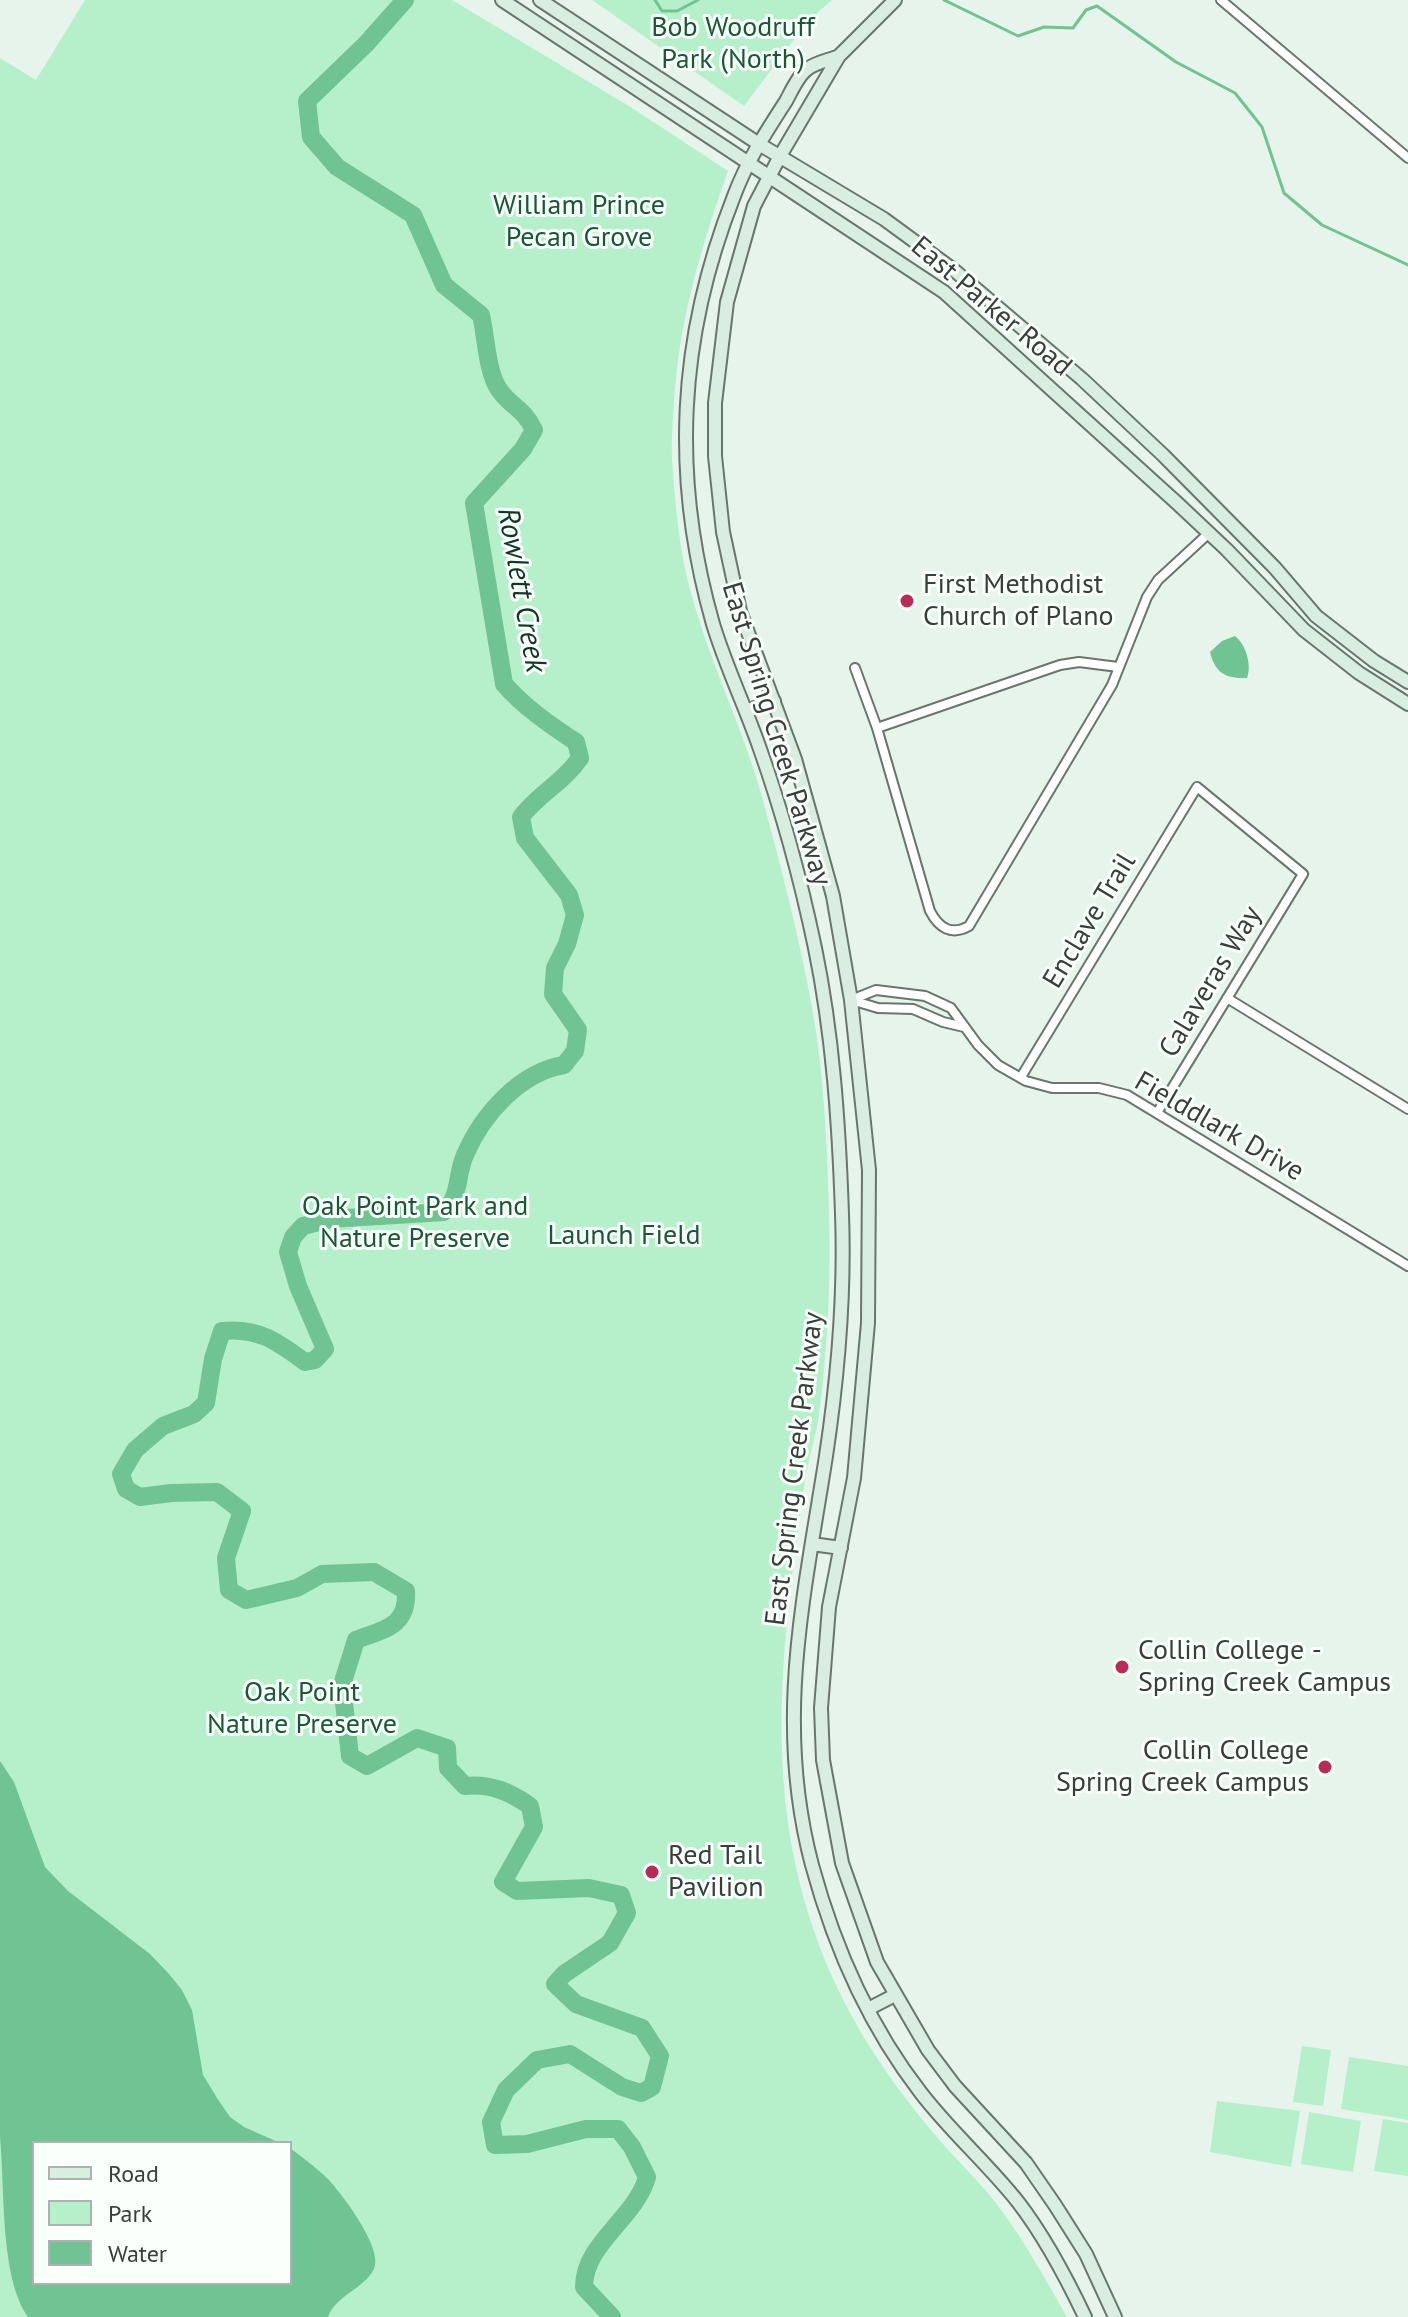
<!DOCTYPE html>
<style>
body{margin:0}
#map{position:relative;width:1408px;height:2317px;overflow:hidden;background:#e6f4eb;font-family:"PT Sans",sans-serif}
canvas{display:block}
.legend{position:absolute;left:32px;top:2141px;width:260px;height:144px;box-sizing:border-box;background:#f9fffb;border:2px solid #acb2ae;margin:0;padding:10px 14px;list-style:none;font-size:24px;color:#383e3a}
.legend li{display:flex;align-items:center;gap:16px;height:40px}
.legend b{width:40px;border:2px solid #acb2ae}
</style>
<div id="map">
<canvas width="1408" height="2317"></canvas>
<ul class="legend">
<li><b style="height:10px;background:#d9ede1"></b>Road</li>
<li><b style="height:22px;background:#b6f0cb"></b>Park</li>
<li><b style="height:22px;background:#70c392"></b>Water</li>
</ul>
</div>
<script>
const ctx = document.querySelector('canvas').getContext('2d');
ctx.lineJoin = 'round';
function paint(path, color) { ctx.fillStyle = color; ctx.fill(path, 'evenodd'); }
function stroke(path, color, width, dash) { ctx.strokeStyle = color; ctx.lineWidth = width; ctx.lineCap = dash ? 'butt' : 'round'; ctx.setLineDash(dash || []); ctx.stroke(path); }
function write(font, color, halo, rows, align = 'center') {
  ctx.font = font + ' "PT Sans",sans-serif'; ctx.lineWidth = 6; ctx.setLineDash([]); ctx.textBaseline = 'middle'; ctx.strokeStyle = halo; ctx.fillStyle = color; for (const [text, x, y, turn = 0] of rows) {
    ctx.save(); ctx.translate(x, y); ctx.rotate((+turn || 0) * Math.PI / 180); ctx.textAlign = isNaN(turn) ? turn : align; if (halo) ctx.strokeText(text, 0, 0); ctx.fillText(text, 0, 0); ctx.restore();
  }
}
paint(new Path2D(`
 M85,0H452L629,106L728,171C701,247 679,321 674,402C673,421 671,440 672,459C675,502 679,551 691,593C710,663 743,728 762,797C781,866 799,937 812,1007C824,1073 827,1144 829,1211C831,1277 828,1348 819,1415C816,1437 808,1459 805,1481C786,1613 767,1744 798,1876C823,1981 872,2062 942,2143C957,2160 973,2176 988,2193C1019,2231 1043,2275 1067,2317H0V58L36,80ZM34,2143H290V2283H34Z
 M592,0H832L808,21L744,106Z
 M1302,2046L1331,2050L1323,2106L1293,2102Z
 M1349,2057L1408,2066V2120L1341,2109Z
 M1217,2101L1300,2111L1291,2167L1210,2152Z
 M1309,2112L1361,2121L1353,2172L1301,2164Z
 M1383,2119L1408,2123V2176L1374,2171Z`), '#b6f0cb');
paint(new Path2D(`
 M1235,636C1246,645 1252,665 1247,678C1226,679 1215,673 1210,652L1222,641Z
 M0,1761L14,1782L45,1867L68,1891L150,1954L169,1974L182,1990L192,2010L203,2075L217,2098L230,2117L244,2127L280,2143H34V2283H290V2148C303,2158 317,2168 328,2179C342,2194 384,2249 374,2269C364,2289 336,2295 328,2317H28C0,2277 5,2192 0,2137Z`), '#70c392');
stroke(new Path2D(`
 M655,0L662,11H677L698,0
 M944,0L1018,36L1044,27L1073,28L1086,10L1097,6L1176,62L1235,93L1262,127L1284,193L1322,225L1408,265`), '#70c392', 3);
stroke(new Path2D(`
 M405,0L366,44L307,101L311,137L337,167L413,215L444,285L481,315C486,336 487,371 498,388C509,406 524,408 534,430L523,449L474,503L504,684C524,707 550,725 576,742L580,758C564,782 538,794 521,817L525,838L569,895L575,915L567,944L555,968L553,994L578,1030L575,1051L564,1065C520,1072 482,1115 465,1155C456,1175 461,1195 444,1212L331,1219L303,1226L293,1237L288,1252L298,1286L325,1349L315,1360L305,1362C278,1342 258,1327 222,1331L213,1359L206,1403L194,1414L163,1426L135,1450L121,1474L126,1489L140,1497L171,1493L217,1492L242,1511L226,1558L229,1590L246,1600L297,1588L322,1574L374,1572L406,1591C408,1627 384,1629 356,1640L342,1685L350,1756L367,1766L417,1738L447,1748L448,1768L465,1786C490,1783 510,1792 530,1806L534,1827L503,1882L517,1891L589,1888L621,1895L627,1913L610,1943L564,1974L555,1984L576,2004L642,2028L660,2056L652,2087L641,2093L622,2087L570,2054L537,2060L506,2090L491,2122L495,2145L527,2144L586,2129H618L632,2147L647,2177C636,2218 584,2243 584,2287L612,2317`), '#70c392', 18);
const minor = new Path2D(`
 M1221,0L1408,158
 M855,668L877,728L930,911C939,928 951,936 969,926L1112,685L1147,597L1158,580L1209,533
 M877,728L1060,665L1079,662L1118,667
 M1227,998L1408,1109
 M851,1000L876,990L925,996L951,1008L978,1045L998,1065L1026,1081L1052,1088H1099L1127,1095L1408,1266
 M851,1000L878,1008L913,1009L943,1022L964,1027
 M1021,1077L1197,787L1303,874L1157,1113`);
const secondary = new Path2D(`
 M502,0L944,292L1177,503L1227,550L1304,630L1359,673L1408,704
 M540,0L759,144L884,219L955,271L1082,379L1163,455L1275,568L1316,616L1374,661L1408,682
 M895,0L839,56L780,156L754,206L727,302L715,403V456L723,532L740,611L795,759L833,896L851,1000L869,1170L868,1323L854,1478L829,1607L821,1708L823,1760L842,1863L877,1962L928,2050L955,2086L1026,2163L1055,2205L1086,2254L1115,2317
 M839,56C830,60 813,63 806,70C798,76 791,92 786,101C766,132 747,161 734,196C678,338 671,477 713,624C726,667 746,708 760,749C783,814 801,881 815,948C833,1035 839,1125 842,1214C845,1294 838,1376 826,1456C804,1597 774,1722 812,1865C834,1946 869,2026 921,2093C951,2132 988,2164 1018,2202C1045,2237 1066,2277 1085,2317
 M746,711L774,701
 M812,1544L841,1548
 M868,2009L895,1995`);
stroke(minor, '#69766e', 12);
stroke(secondary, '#69766e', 16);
stroke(minor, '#fff', 8);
stroke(secondary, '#d9ede1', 12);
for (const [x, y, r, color] of [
 [907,601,8,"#ba2b5a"],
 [1122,1667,8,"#ba2b5a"],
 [1325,1767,8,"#ba2b5a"],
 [652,1872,8,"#ba2b5a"]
]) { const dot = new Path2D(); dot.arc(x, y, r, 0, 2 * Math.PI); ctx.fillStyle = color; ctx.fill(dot); stroke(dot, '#f9fffb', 3); }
write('28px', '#195737', '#f9fffb', [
 ["Bob Woodruff",733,28],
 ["Park (North)",733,60],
 ["William Prince",579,206],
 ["Pecan Grove",579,238],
 ["Oak Point Park and",415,1207],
 ["Nature Preserve",415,1239],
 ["Launch Field",624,1236],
 ["Oak Point",302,1693],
 ["Nature Preserve",302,1725]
]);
write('28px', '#383e3a', '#f9fffb', [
 ["East Parker Road",991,307,40],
 ["East Spring Creek Parkway",776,734,73],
 ["Enclave Trail",1090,921,-59],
 ["Calaveras Way",1211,982,-59],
 ["Fielddlark Drive",1219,1127,30],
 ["East Spring Creek Parkway",795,1469,-83]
]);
write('28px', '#383e3a', '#f9fffb', [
 ["First Methodist",923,585],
 ["Church of Plano",923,617],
 ["Collin College -",1138,1651],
 ["Spring Creek Campus",1138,1683],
 ["Collin College",1309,1751,"right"],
 ["Spring Creek Campus",1309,1783,"right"],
 ["Red Tail",668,1856],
 ["Pavilion",668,1888]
], 'left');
write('italic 30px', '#123623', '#f9fffb', [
 ["Rowlett Creek",521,590,80]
]);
</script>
